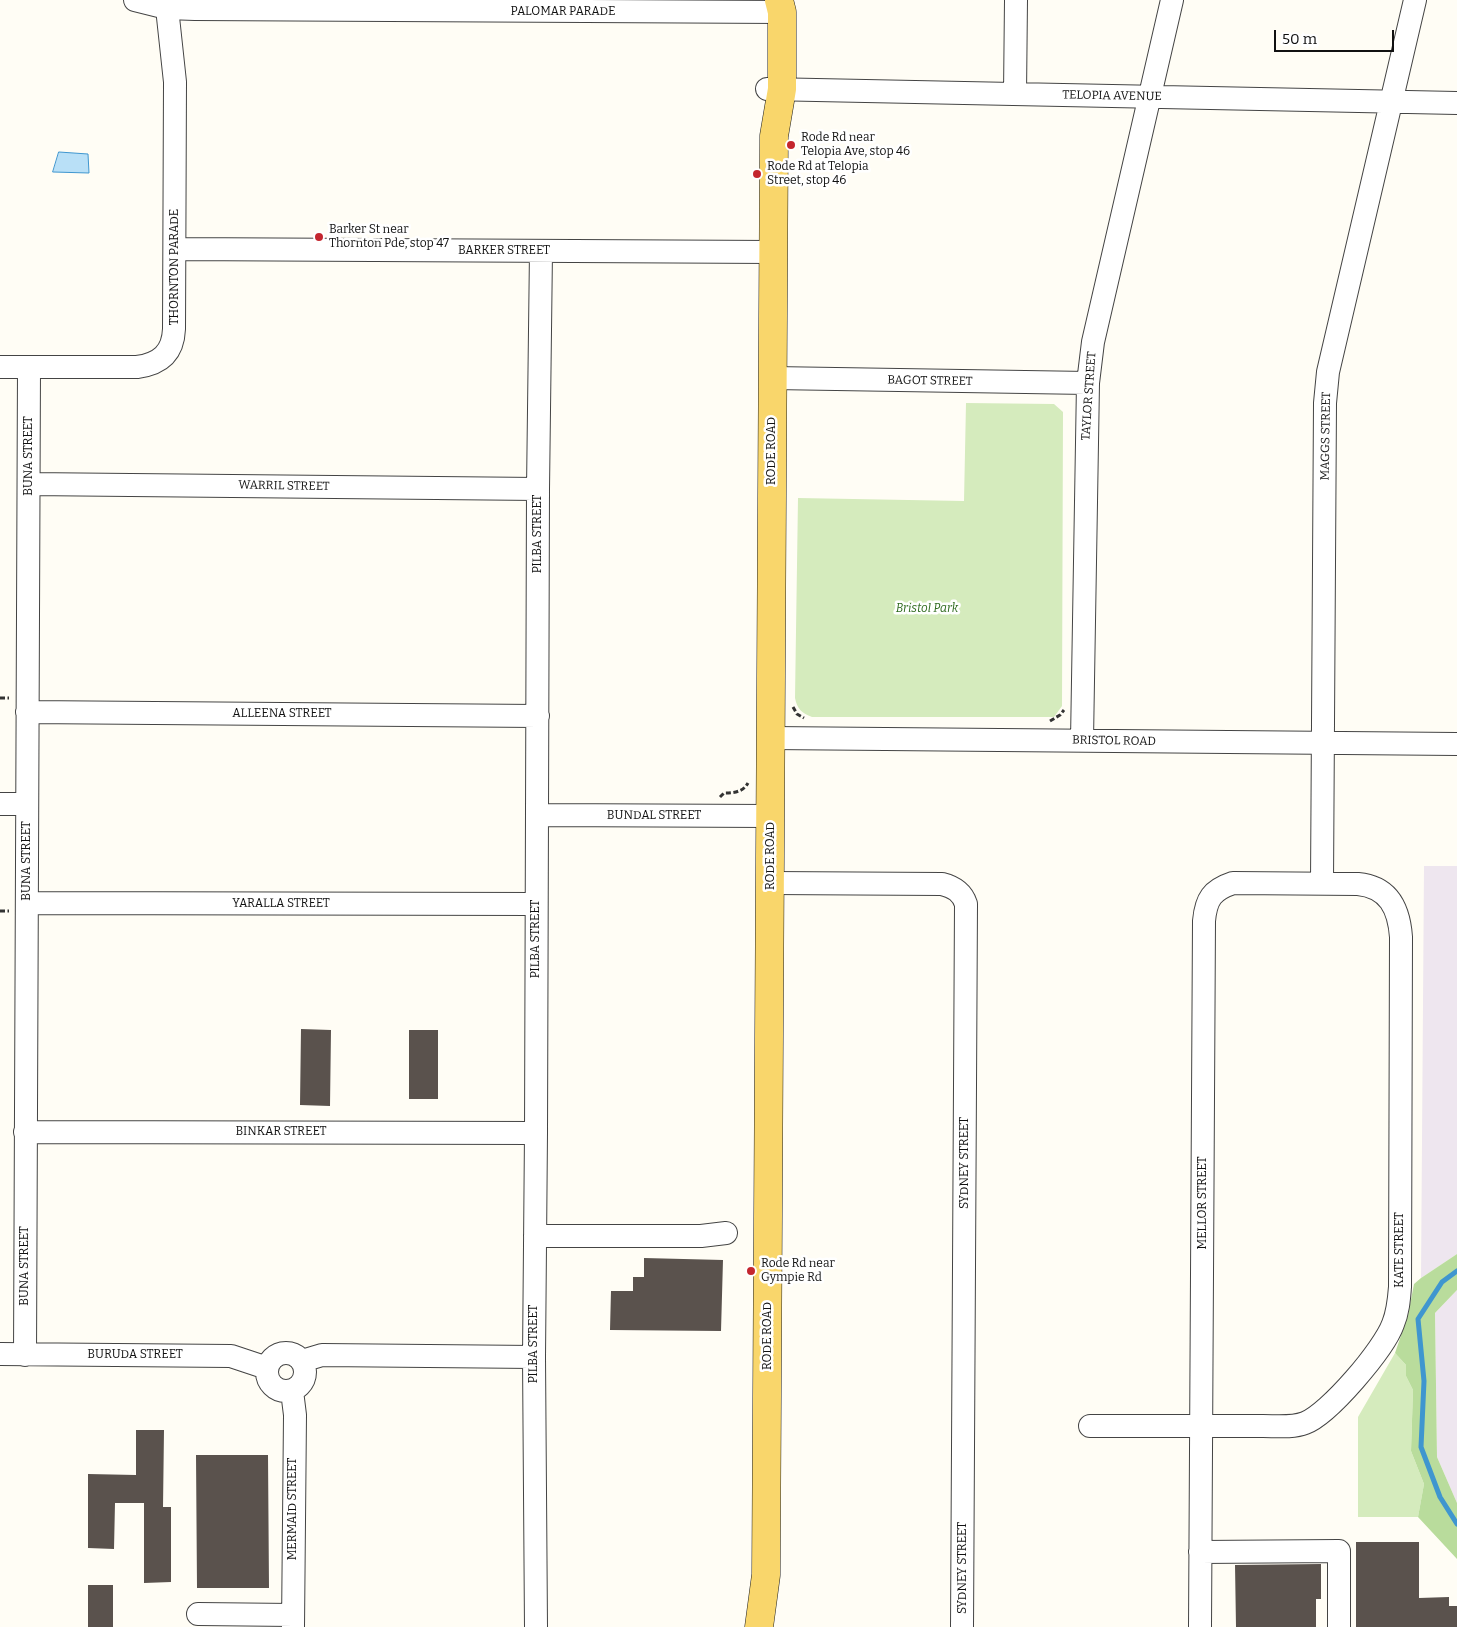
<!DOCTYPE html>
<style>
body{margin:0}
#map{position:relative;width:1457px;height:1627px;overflow:hidden;background:#fffdf5;font-family:Bitter,serif}
canvas{display:block}
.scale{position:absolute;left:1274px;top:30px;width:120px;height:22px;box-sizing:border-box;border:2px solid #111;border-top:0;padding-left:6px;font-size:15px;line-height:18px;white-space:nowrap;color:#111;-webkit-text-stroke:4px #fff;paint-order:stroke}
</style>
<div id="map">
<canvas width="1457" height="1627"></canvas>
<div class="scale">50 m</div>
</div>
<script>
const ctx = document.querySelector('canvas').getContext('2d');
ctx.lineJoin = 'round';
function paint(path, color) { ctx.fillStyle = color; ctx.fill(path, 'evenodd'); }
function stroke(path, color, width, dash) { ctx.strokeStyle = color; ctx.lineWidth = width; ctx.lineCap = dash ? 'butt' : 'round'; ctx.setLineDash(dash || []); ctx.stroke(path); }
function write(font, color, halo, rows, align = 'center') {
  ctx.font = font + ' Bitter,serif'; ctx.lineWidth = 5; ctx.setLineDash([]); ctx.textBaseline = 'middle'; ctx.strokeStyle = halo; ctx.fillStyle = color; for (const [text, x, y, turn = 0] of rows) {
    ctx.save(); ctx.translate(x, y); ctx.rotate((+turn || 0) * Math.PI / 180); ctx.textAlign = isNaN(turn) ? turn : align; if (halo) ctx.strokeText(text, 0, 0); ctx.fillText(text, 0, 0); ctx.restore();
  }
}
paint(new Path2D(`
 M1424,866H1457V1254L1421,1278Z
 M1457,1290V1503L1437,1457L1435,1313Z`), '#eee6ef');
paint(new Path2D(`
 M966,403L1054,404L1063,412L1062,706L1054,717H812C802,713 797,709 795,698L798,498L964,501Z
 M1395,1353L1406,1365V1376L1413,1390L1411,1451L1424,1484L1418,1517H1358V1417Z`), '#d5ebbd');
paint(new Path2D(`
 M1457,1254V1290L1435,1313L1437,1457L1457,1503V1559L1418,1517L1424,1484L1411,1451L1413,1390L1406,1376V1365L1395,1353L1408,1315L1414,1284L1421,1278Z`), '#b9dc9c');
const water = new Path2D(`
 M59,152L88,154L89,173L53,172Z`);
paint(water, '#b9e0f7');
stroke(water, '#3f96cf', 1);
stroke(new Path2D(`
 M1457,1271L1442,1282L1418,1319L1424,1381L1421,1447L1440,1497L1457,1524`), '#3f96cf', 5);
paint(new Path2D(`
 M301,1029L331,1030L330,1106L300,1105Z
 M409,1030H438V1099H409Z
 M644,1258L723,1260L721,1331L610,1330L611,1291H633V1277H644Z
 M136,1430H164L163,1507H171V1582L144,1583V1503H115L114,1549L88,1548V1474L136,1475Z
 M196,1455H268L269,1588H197Z
 M1356,1542H1419V1598L1449,1597V1606H1457V1627H1356Z
 M1321,1564V1599H1316V1627H1236L1235,1565Z
 M88,1585H113V1627H88Z`), '#5a524d');
const minor = new Path2D(`
 M135,0L167,8L195,9L782,12
 M767,89L1457,103
 M1015,94L1016,0
 M175,249L773,252
 M0,367H137C160,364 173,353 174,329L175,82L167,8
 M773,378L1088,383
 M29,484L538,489
 M27,712L538,716
 M771,738L1457,744
 M1082,740L1088,383L1093,342L1172,0
 M0,804H27
 M537,815L771,816
 M1322,882L1325,403L1328,372L1415,0
 M771,883L942,884C954,887 962,892 966,904L962,1627
 M27,903L536,904
 M25,1132L536,1133
 M535,1236H701L726,1233
 M267 1372a19 19 0 1 1 38 0a19 19 0 1 1-38 0Z
 M0,1354L231,1356L267,1368
 M25,1355L29,368
 M302,1361L322,1355L534,1357
 M292,1391L295,1415L293,1627
 M1090,1426H1201C1222,1426 1242,1426 1263,1426C1276,1426 1292,1428 1305,1423C1329,1414 1384,1349 1393,1324C1398,1312 1399,1300 1400,1287L1401,937C1399,909 1389,887 1358,884L1233,883C1212,890 1206,899 1204,921C1203,1156 1201,1392 1200,1627
 M1200,1552L1339,1551V1627
 M198,1614L293,1615
 M536,1627L534,1357L536,1133L538,489L541,251`);
const major = new Path2D(`
 M759,1627L766,1575L774,136L782,89V12L779,0`);
stroke(minor, '#444', 24);
stroke(major, '#222', 29);
stroke(new Path2D(`
 M0,698H9
 M793,707L797,714L804,718
 M1050,721L1060,715L1064,710
 M720,797L724,793C734,793 743,792 748,783
 M0,911H9`), '#333', 3, [5, 2.5]);
stroke(minor, '#fff', 22);
stroke(major, '#f9d66b', 28);
for (const [x, y, r, color] of [
 [791,145,5,"#c4262e"],
 [757,174,5,"#c4262e"],
 [319,237,5,"#c4262e"],
 [751,1271,5,"#c4262e"]
]) { const dot = new Path2D(); dot.arc(x, y, r, 0, 2 * Math.PI); ctx.fillStyle = color; ctx.fill(dot); stroke(dot, '#fff', 2); }
write('12px', '#111', '#fff', [
 ["PALOMAR PARADE",563,12],
 ["TELOPIA AVENUE",1112,96,1],
 ["BARKER STREET",504,251],
 ["THORNTON PARADE",175,267,-90],
 ["BAGOT STREET",930,381,1],
 ["TAYLOR STREET",1089,396,-86],
 ["MAGGS STREET",1326,436,-89],
 ["RODE ROAD",772,451,-90],
 ["BUNA STREET",29,456,-90],
 ["WARRIL STREET",284,486,1],
 ["PILBA STREET",538,534,-90],
 ["ALLEENA STREET",282,714],
 ["BRISTOL ROAD",1114,741,1],
 ["BUNDAL STREET",654,816],
 ["RODE ROAD",771,856,-90],
 ["BUNA STREET",27,861,-90],
 ["YARALLA STREET",281,904],
 ["PILBA STREET",536,939,-90],
 ["BINKAR STREET",281,1132],
 ["SYDNEY STREET",965,1163,-90],
 ["MELLOR STREET",1203,1203,-90],
 ["KATE STREET",1400,1250,-90],
 ["BUNA STREET",25,1266,-90],
 ["RODE ROAD",768,1336,-90],
 ["PILBA STREET",534,1344,-90],
 ["BURUDA STREET",135,1355],
 ["MERMAID STREET",293,1509,-90],
 ["SYDNEY STREET",963,1568,-90]
]);
write('12px', '#111', '#fff', [
 ["Rode Rd near",801,138],
 ["Telopia Ave, stop 46",801,152],
 ["Rode Rd at Telopia",767,167],
 ["Street, stop 46",767,181],
 ["Barker St near",329,230],
 ["Thornton Pde, stop 47",329,244],
 ["Rode Rd near",761,1264],
 ["Gympie Rd",761,1278]
], 'left');
write('italic 12px', '#2f6b1f', '#fff', [
 ["Bristol Park",927,609]
]);
</script>
